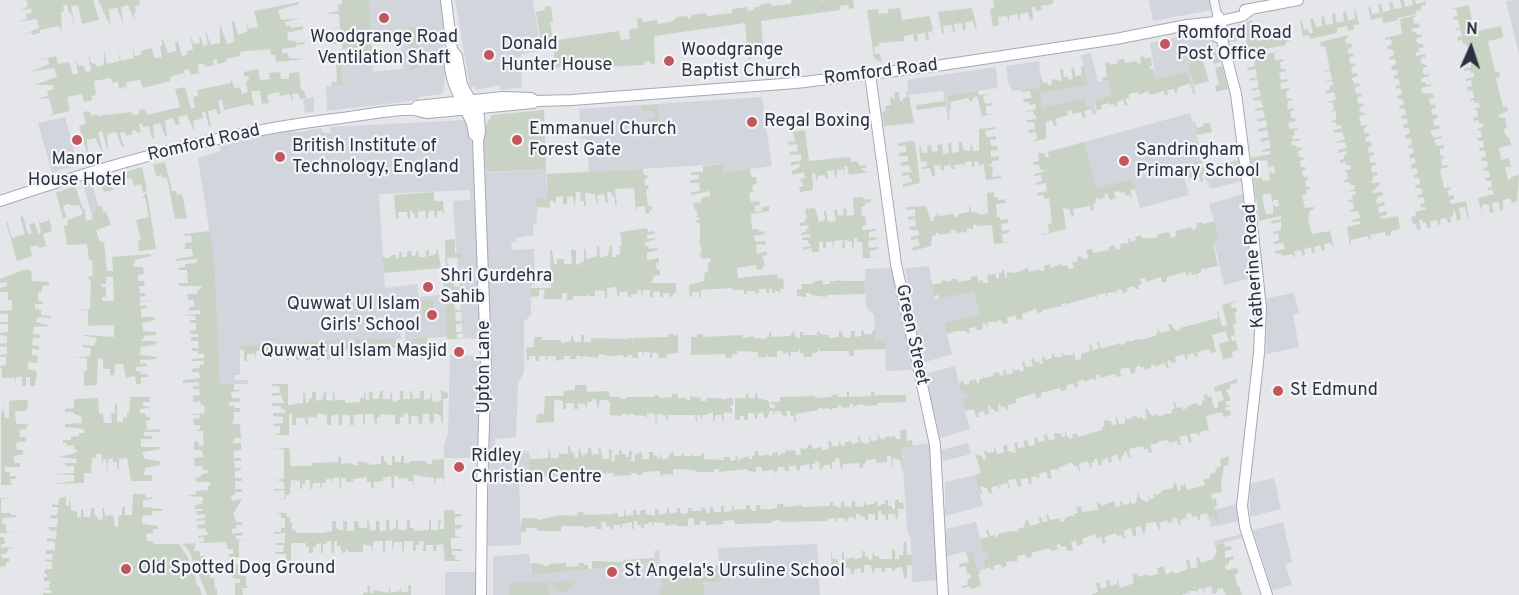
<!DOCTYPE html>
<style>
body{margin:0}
#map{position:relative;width:1519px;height:595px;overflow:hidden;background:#e4e6ea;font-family:Overpass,sans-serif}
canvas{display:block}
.north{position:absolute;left:1441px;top:18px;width:60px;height:60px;-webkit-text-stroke:4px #f3f5f8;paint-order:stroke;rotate:3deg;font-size:16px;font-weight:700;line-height:24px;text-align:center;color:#2d3241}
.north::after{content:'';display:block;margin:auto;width:21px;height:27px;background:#2d3241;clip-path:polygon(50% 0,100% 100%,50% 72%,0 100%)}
</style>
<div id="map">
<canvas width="1519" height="595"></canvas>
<div class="north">N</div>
</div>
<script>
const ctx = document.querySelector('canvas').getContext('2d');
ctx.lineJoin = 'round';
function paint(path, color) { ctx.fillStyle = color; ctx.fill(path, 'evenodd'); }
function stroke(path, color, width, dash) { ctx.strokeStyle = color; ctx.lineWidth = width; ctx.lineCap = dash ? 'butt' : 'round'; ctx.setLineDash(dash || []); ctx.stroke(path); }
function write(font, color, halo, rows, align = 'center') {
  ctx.font = font + ' Overpass,sans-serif'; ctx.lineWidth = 4.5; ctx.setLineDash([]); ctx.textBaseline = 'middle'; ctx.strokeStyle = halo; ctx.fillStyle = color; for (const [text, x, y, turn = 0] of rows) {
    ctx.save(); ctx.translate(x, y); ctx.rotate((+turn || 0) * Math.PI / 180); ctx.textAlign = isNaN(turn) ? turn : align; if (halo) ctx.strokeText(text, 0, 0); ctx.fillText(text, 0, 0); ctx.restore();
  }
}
paint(new Path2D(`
 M369,0H440L446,40L443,47L445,65L444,90L442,94L418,97V100L327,111L326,86L343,85L342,60H333V56L372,51L373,72L403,69L401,47H399L398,39L371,40Z
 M455,0H533L541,51L521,54L522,87L500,90L499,85L476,90L475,87H470Z
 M1149,0H1210L1212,10L1153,21Z
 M1519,0V55L1506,1Z
 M1201,32L1210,37L1217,52L1187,63L1196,93L1193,94L1185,71L1156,79L1150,43Z
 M1091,53L1098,82L1107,80L1112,95L1095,100L1094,104L1097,114H1094L1091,105L1086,106L1083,97L1042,109L1041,93L1088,85L1081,55Z
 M1039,61L1041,88L1012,91L1008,82L1006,66Z
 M996,67L998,88L948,95L950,119L948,120L943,91L909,95L907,80Z
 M314,97V112L305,113L303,99Z
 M762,97L772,166L723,173L721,164L589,172L587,139H581L579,109Z
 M1190,113L1201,151L1198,152L1201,160L1181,166L1189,195L1140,208L1132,179L1058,199L1048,152Z
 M65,117L78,164L52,173L38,123Z
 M466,120L471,134L475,171L481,339L463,338L453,204V201L470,200V190L379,194L385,288L417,284L419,297L444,294L447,337L405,339V320H400L401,339L338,340L240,346V375H235V380H248V384H220L215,268L198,158L221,151L219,145L288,131L299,132L321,128L323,133H331L330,127Z
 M1239,160L1242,181L1210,189L1203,166Z
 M546,169L547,199H536L537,222L533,225V235L516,238V242H511L512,250L534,249L535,285H531V315L524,322V373L518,382L516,437L495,439V452L528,451L529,473L519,474L521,545L488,546L486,539L488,537L486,487L488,485L489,443L487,442L489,436L488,422L490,421L492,372L483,173Z
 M92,182L104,227L96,230L83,184Z
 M1243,194L1252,278L1224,285L1214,242L1219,240L1209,204Z
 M929,266L935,300L974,290L980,314L944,323L952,354L922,363L905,268Z
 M892,268L914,369L912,370L886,371L885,343L875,342L874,315L866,307L865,269Z
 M1294,293L1299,313L1293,315L1299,347L1266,354L1267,298Z
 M450,355L483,356L478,458H444V446L448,433Z
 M955,366L961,393L966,392L968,397L962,399L970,429L940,438L925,374Z
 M931,443L935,528L934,529V536L936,538L939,580L912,582L911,539L907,530L902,447Z
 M968,443L971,454L943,461L941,450Z
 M975,475L983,506L945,516V482Z
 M1274,478L1281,509L1250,517V484Z
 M1236,504L1239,521L1211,527L1207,512Z
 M976,522L983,552H986L988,559L984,560L985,569L980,570L981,573L978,574L973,550L947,556L946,529Z
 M1283,522L1292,562L1285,564L1292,585L1272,590L1253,530Z
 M1241,534L1242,538L1215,545L1214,541Z
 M817,544L820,595H493V557L495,556L529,554L532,575L654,562L655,550H659L663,588L720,582L718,548Z
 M445,572H477V595H445Z`), '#d2d5dc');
paint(new Path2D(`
 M26,0H93L99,20L82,24L78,5L71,6L76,34L71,12L69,13L67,5L63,6L64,11L61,12L62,32L59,26L40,30V33L32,35L31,32L22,35L39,28L37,19L18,22L27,19L26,14L32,13L31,8L20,11L28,6Z
 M98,0H140L139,1L140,5L135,6L136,12L134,13L135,21L128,5L121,7L123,23L117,8L109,9L110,25Z
 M342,0H369L372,51L346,55V49H342V43L328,44V42L341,41L343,39L340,28L327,29L340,27L339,14H325L339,11L338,5L342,4Z
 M795,0H821L822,2L823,0H853L854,8L849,9L848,5L840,6V10L761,21L764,57L752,56V58L748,59L745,23L654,36L655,64H651L650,61L644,62V65L602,67V65H595L594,68L569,67V63L561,64L560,67L555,68L554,49H558L557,40L619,31L621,40L630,39L629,29L638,28L637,18H642L643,22L657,20L658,24L673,21L677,17L688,16V18H691V15L706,13L707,16L732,13V9L747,7L748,11L754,10V7H760L761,4L771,3L772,6L791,4V1Z
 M993,0H1053V4L1041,6L1042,10L1036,11L1035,7H1032L1033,19L1030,20L1028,12L1020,14V22L1017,14L1009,16V23L1007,16L998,17L999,25L993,27L990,9L994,8Z
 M1400,0H1404L1405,7L1413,5L1412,0H1415L1416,4L1424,2L1425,0L1426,5L1421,6V10L1416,11V14L1398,18V20L1383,23L1382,17L1371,20L1368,7H1370L1372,14L1380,13L1378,5L1381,4L1383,12L1391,10L1389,2H1392L1394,9L1402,8Z
 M299,2V4L278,10L281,20L302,18L285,22L286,26L291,25V28L303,26V29L287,33L288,40L295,41L296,43L304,42L305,44L296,45V47L282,49V53H288L289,58L306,59L276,62L275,55H271L270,49L252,51L251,50L240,52V56L226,59V62L218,64L216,59L213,60L214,65L205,67L204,63L198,65L199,73L191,75L189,69L184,70L185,77L183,73L170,77V81L143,88L140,80L126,82L127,92L125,86L119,89L118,82L112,83L111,78L94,81L96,95L91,96L92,100L84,102L82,94L67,97L70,111L49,116L53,113L49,98L37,99L48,96L47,91L54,89L53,85H34L57,77L54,68L30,72L49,64L48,59L39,60L56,56L58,64L69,62L73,75L78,73L75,57L78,65L84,66L86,72L91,71L88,53L91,63L96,64L97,67L104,65V50L107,64L120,61L117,47L121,61L134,58L132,44L135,56L141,55V51L152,48L154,58L162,57L160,46H162V37L168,53L176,51L175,43L177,42V38L182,56L187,55V51L193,50L190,35L194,44L200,43L199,38L201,37L203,46L208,45L204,27L211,45L220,43V24L227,44L234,42L232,21H234L238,35L248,31L246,21L249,29L258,27L254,11Z
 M1469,5L1474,30L1477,31L1501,26L1503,36L1502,38L1488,41L1495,72H1499L1500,77L1496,79L1503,107H1507L1508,111L1499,115L1500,118L1505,117L1507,128L1503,129L1507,137H1509L1511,145L1499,148L1501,160L1509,158L1511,167H1505L1508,180L1511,179V177L1519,175L1517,201L1512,203L1510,198L1503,200V210L1500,211L1499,203L1493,202L1492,207L1494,212L1490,213L1489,205L1483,204L1481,209L1483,215H1482L1478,198L1494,194L1493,190H1488L1487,188L1492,187L1491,181H1486L1485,178L1490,177L1489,171H1484L1483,168L1488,167L1487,161H1482L1481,158L1486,157L1485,151H1480L1479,148L1484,147L1483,141H1478L1477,138L1482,137L1481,131L1476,130L1484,126L1483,123L1479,124V120L1474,121L1473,118L1478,117L1477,110L1472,109L1480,107L1479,103H1475L1474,100L1470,101V99L1474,98L1473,90L1468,91L1467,87L1472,86L1471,80L1466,81V79L1474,77V73H1471L1470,70L1464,71V69L1471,67L1470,57L1466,58L1469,55L1466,44H1463L1462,40L1458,41L1457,37L1462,36L1460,29L1456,30L1455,29L1460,27L1458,20H1454L1453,17L1458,16L1456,9H1451Z
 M551,6L553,21L550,22L553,40L541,42L536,12L545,10V7Z
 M900,8L902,20L930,16L933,31L928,32L929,40H926L925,33L917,34L918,41L915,42L913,34L904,36V44V41L879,43V46L874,47L875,54H880L882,63L874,58L867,10L878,9L879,14L888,13V9Z
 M972,8L977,28L975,29L973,21L965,22L966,30H963L962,23L954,24L955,32H953L952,25L943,26L944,33L942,34L938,12Z
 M1354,9H1355L1359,24L1353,25L1354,29L1348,31L1347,26L1337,28V33L1310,39L1309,35L1303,36L1300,21H1302L1304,30L1308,29L1309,33H1313L1310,19L1313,18L1316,27L1322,26L1321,17L1324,16L1326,25L1333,24L1332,14L1335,13L1337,23L1344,21L1343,12L1346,11L1348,20L1355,19Z
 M1417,15L1413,18V22L1415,24L1419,23L1420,27L1411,29L1412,32H1416L1417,35L1421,34L1422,37L1417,38L1416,41L1419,44H1423L1424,47L1419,48V52H1416V56L1425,54L1426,57L1421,58V63L1428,66L1423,68V73L1425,75L1429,74L1430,76L1421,78V82H1425L1427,85L1431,84V86L1421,88L1422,93L1433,94L1434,98H1430L1429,101L1431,105L1435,104L1436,108L1432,109L1431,111L1433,115L1437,114L1438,118L1434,119L1433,123L1435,126L1439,125L1440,128L1430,131L1434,138L1442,136V138L1434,140L1436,146L1444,145V148L1440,149V154L1443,157H1446L1442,159L1441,163L1443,166L1448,165V167L1440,169L1444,188L1452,187L1447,192L1449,196L1454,195V199L1449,200L1451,204L1466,201L1469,219H1468L1465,207L1459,208L1461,220L1457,221L1455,211L1453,212V216L1450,217L1451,222L1448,223L1446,218L1440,219L1441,225H1438L1437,220L1430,221L1431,227L1427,228L1426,222L1423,223L1422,219L1419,220L1421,229L1417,230L1416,224L1413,225L1411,217L1416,216L1415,212L1427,209L1424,207L1421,208L1420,204L1424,203L1425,201L1423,197L1418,198V195L1422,194V189L1420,188H1416L1415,185L1420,184V181L1418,177L1414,178L1413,175L1417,174L1418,171L1416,168L1412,169L1411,165L1416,162L1414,158H1410L1409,155L1414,152L1412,148H1408L1407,146L1411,145L1412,142L1410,138L1406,139L1405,135L1409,134L1410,130L1408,128H1404L1403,125L1407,124L1408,120L1406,118L1402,119L1401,116L1405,115L1406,112L1404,108L1400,109L1399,106L1403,105L1404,102L1402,99H1398L1397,96L1401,95L1402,92L1400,88L1396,89L1395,86L1399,85L1400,83L1398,79H1394L1393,76L1397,75L1398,70H1392L1391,66L1395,65L1396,61L1394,59L1390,60L1389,57L1393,56L1394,53L1392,49L1388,50L1387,46L1391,45L1392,41L1390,39L1386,40L1385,38L1402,34L1400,19Z
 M1252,20L1255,37H1258L1259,41L1265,39L1264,31L1266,30L1269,39L1276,37L1275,28H1276L1279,37L1289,35L1288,26L1291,41L1286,42V45L1249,52L1244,32L1236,33L1237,41L1229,42L1228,33L1231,28Z
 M415,26L421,68L410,69L408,27Z
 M1349,35L1345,40L1347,44L1351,43L1352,47L1347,50L1349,54L1353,53L1354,56L1350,57L1349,61L1351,64L1355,63L1356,66L1352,67L1351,70L1353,74L1357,73L1358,76L1351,78L1355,84L1359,83L1360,86L1356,87L1355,90L1357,94L1361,93L1362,96L1358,97L1357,101L1359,104L1363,103L1364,106L1360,107L1359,111L1366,114L1359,116L1361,126L1368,125L1363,129L1365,133H1369L1370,136L1366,137L1365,141L1371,142L1372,145L1367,149L1369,153L1373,152L1374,155L1370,156L1369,159L1371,163L1375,162L1376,165L1372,166L1371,170L1373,173L1377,172L1378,175L1374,176L1371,183L1379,182L1380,185L1372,191V193L1382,192L1383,195L1379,196L1376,200L1377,204L1384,202L1385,205L1378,207L1379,213L1386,211L1387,215L1380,216L1381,219L1398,216L1400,229L1391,231V235L1386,236L1385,232L1370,235L1371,239L1369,240L1368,236L1351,240V245H1350L1347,227L1360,224V221L1353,222L1352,220L1360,218L1358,211L1351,212L1350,210L1354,209L1353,202H1348V200L1353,199L1352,195L1356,194L1355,191L1346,192L1355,189L1354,185H1350L1349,182H1344V180L1348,179L1347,172L1342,171L1351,169L1350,165H1346L1345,162L1340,163V160L1344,159V156L1347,154L1346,151L1338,153V150L1347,148L1345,142L1336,143V142L1345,139L1342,132L1334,133V130L1342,128L1341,125L1337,126L1336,122L1332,123V121L1336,120V111L1330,112L1334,109L1333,103L1328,102L1336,99L1334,92L1326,94V91L1330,90L1329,86L1333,85L1332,81L1324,82L1332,79L1330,71L1322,72L1330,69L1325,46L1321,47L1320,42Z
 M1282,50L1274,53L1275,60L1283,59L1284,61L1280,62L1281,69H1285L1286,71L1279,73L1281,80L1287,79L1288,81L1280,83L1281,89L1289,88L1290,89L1286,92L1287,99L1291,98L1292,100L1288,101L1287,109L1293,108L1294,110L1290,112L1291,118H1295L1296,121L1288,123L1290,129L1297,128L1298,130L1294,131L1295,135L1292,136L1293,140L1300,138V140L1291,142L1292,146L1296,145L1297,148L1301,147L1302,150L1298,151L1299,157H1303L1304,159L1300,161L1301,167H1305L1306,169L1302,171L1303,177H1307L1308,180L1305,181L1306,187H1310V189L1306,190L1307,194L1302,195L1303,200L1312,199L1303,201L1305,208L1314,207V209L1310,210L1308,220L1312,234L1330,231L1334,249L1331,243L1324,244L1325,250L1322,251L1320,245L1314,247L1315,253H1312L1311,247L1304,249L1305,255L1302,256L1301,250L1294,251L1295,257H1293V254L1282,256V253L1276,254L1275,251L1285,249L1283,243L1274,244V242L1279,240L1278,233L1273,234V232L1281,230V222L1272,224L1271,221L1281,219V216L1259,221L1251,158L1271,154L1270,151L1262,152V150L1271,148L1269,140L1261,142L1260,139L1269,137L1267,130L1259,132L1258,129L1267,127L1266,120L1257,122V119L1265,117L1263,110L1255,111V109L1263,107L1261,100L1253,101V98L1261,96L1259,89L1252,91L1251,89L1259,87L1257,79L1250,81L1249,79L1257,77L1256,69L1248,71L1247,68L1255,66L1254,59L1246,60ZM1267,160L1269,169L1270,167L1274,166L1275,173H1271L1269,171L1270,180L1262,181L1258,163L1260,161ZM1264,194H1271L1272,203L1274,200H1278L1279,206L1275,207L1273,204V214H1266L1262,197Z
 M1217,52L1221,62L1214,64L1211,56L1202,58L1209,81L1194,85L1187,63Z
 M1144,56L1145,59L1151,57L1152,66H1150V69H1153L1156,79L1186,71L1190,83L1177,88L1178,92L1175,93L1174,89L1167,90L1168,95H1165L1164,91L1150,95L1148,91L1139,95L1138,92L1129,94V98L1125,99L1128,105L1125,106L1123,99L1117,103V106L1115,107L1114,104L1110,105L1109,103L1101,105L1102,109L1096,110L1095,100L1112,95L1107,80L1103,81L1102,78L1107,76L1105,63L1109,62L1110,65L1118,63L1117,60L1124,59L1125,63L1137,61L1138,64L1141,63L1140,57Z
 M336,60H342L343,85L332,86V81L337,83Z
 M1084,66L1088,85L1041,93L1042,108L1084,97L1086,106L1091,105L1094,114L1093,115L1091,109L1084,111L1086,117L1083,118L1081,112L1073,114L1071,110L1067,111L1068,115L1055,119L1057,125L1054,126L1052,120L1046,122V139L1030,142L1037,139L1036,132L1029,133L1028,130L1035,129L1034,122H1027V120L1036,119V115H1034L1033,111L1026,112V111L1036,109L1035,104L1029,105V102H1024L1023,99L1032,98L1030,91L1022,92V90L1040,88V73L1043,83L1047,82L1048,85H1051L1052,79L1062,81L1060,69H1063L1064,77H1068L1069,80L1073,79L1071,68H1074L1075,76L1082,75L1081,67Z
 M1222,66L1228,89L1216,92L1215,86L1219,84L1215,68Z
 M258,69L260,80L270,79L269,73L280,72L281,79H289V73L299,72L301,90H304L306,98L300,99L298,93L292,94L293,100H291L290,94L280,96L279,92L267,95L269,103L262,104L260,91H251L254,105L251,106L250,104L224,110L222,100L218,101L221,114H218L216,109L208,111L211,126L209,127L205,111L202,112L203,118L193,121L195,129H193L187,115L178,117L180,124L176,125L173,118L165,120L167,136H165L160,123L153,125L154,138L152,139L149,126L143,127L142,123L139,124L141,132L137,133L136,130L132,131V134L126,136L125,132L120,133L124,147H122L116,132L107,134L108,151L102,131L98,132L103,153L95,138L87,140L88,156L79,126L86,124L83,112L89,111L91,116L97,114L98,116L132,112L133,115L139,114V110L145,109L147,115L180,107L175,89L185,87L191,109L195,107L193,97L198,96L197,90L231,83V79L235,89L240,87L242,94L248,92L246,82L249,80L248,76L244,77V72Z
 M906,91H908L914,123L884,126L882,112L886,111L885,106L891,105L890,97L895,99L894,93L899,92L900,101H903V98L907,97Z
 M978,91L979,95L990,94L983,96L985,104L992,103V105L986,106V114H994L982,116L977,96L974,97L971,102L968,98L950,102L951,110H949L948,95Z
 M945,101L946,106L917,110L916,105Z
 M658,105L659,120L647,124L648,117L653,118L655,116V112L649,110L644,112L641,106Z
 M544,110L546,169L486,172C485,155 480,129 492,115Z
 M1193,122H1195L1197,128L1204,126L1203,123H1210L1212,132L1197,135Z
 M995,127V129L985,131L987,137L996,136V139L990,140L991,146H997L998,150L991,151V157L999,156V160L992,161V164L988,165L993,167L992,177L1001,176V178L986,180L983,162L982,165L979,166L978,161L974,162L975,166L972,167L971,161L964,163L965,167L962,164L954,165L955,169H951V165L944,166V170H941L940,164L937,167V165H934L935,176H932L930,168L922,169V167L927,166L926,161L921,162L919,147H921L922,153H928L927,146L931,145L932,152L938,151L937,145L942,144L943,155L949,152L948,143H951L952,153L959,152V142H962L963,150L970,151L971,141L973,151H979V129Z
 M805,130L809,161L850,157L851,162L857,161L860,166L866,165L867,167L860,169L868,172L849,175L847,166H844L845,176L843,169L837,170V177H835L834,170L827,171L828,178H825V175L818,176V179L816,180L815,173H812L813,190L800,192L799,187L804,186L800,179L805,178L804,172L792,175V171L800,167L799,163L791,166V162L801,161V154L790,155V152L798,151L797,144L789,145L788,141L795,142L793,132Z
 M912,141L915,142L920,183L903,187V184L912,182V179H910L909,175L902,176V173L912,172L908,165L901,166L900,163L908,161V156H899V153L906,152V145L898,146V143Z
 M1084,142L1096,188L1132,179L1135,189L1130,190L1132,200L1129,195L1126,196L1124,192L1120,193L1119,191L1114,192L1116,198L1110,200L1107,193L1104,194L1105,197L1100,199L1101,202L1098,198L1095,199L1096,203L1093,204L1094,210L1091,211L1090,206L1073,209L1074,216L1072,217L1069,209L1063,208L1066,229L1042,235V234L1049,233L1048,224H1052L1049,198L1044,199V195L1037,196V193L1047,191L1046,183L1036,185L1035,183L1042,181L1041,175L1034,176V174L1044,172V170H1040L1039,165H1033V162L1039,161L1038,153H1045V157H1049L1048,152Z
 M1201,160L1209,188L1204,174L1202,175L1203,181L1201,182L1199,175L1190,178V184L1189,178L1185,179L1181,166Z
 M165,162L172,191H176L177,195L182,194L187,218L175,219L167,177L163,178L162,175L156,176L153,164Z
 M722,164L723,173L750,169L751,177H756L757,183L752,186L753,192L749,193L751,202L759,201L760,205L755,206V212L762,211V207L769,206V211L751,214L752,229H758L759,232L764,231L765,234L753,236L756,242L765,241L766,245L756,244L757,254L767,251V255L762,256L765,265L763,266V269L757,270L756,265L737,268L738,278L777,274L778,279L783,278L784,289H780V293L775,290V293H773L772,289H769V293H767L766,289H759V293H755V291H747L746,294H744V290H732V288L701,290V297H699V292H692V297H690L689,285L704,281L705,272L708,271V262H711L710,258L701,259L700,253L702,252L699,240L700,239V223L696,222V220H699V217H695L698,215L697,211L695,210L693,203L701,202V198L710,196V191L691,195V192L700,191L699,183H690V180L699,179V175H691V172H703V166Z
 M142,167L147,191L143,193L141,184L134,186L131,178L122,181L120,174Z
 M643,169L644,175H647L648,178L645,179V185H648L649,187L646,191L648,206H651L652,210L649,211V214H646L645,206L637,207L636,212L634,188L615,189L617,205H615V197L612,196L611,192H607L608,203H606L604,194L597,195L598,203H596L595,194L585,193L586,206H584V201H581L580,192H576L575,206H574L573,196L567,197V204L563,205V196L556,197V203L550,200V208L538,207L537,216L536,199H547V174Z
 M117,174L119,182L111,184L113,190L104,192L100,179Z
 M75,186L83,209H85L86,221L93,219L92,214L96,212L95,207L102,206L103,212L106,211L111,225L96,230L100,242H104L107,271H113L112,257L151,254V256L135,260V263L133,264L134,267H143L144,274L138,275V281H144L145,286H139L140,293H145L146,296L140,297V301L154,300L140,302V306L146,305L147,308L141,309V317H155V320L142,323L143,331L156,332V335L144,336L143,339L140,341H156L157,344L141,347L140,355L157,357V359L140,360V364L147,363V366L136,367V371H140L141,374H148V377H141V384H136L135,376L126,378L123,364H115L114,375H111L110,378V369H103V359L98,358L97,385L84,386V371H87V358H73L90,356L91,348L83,347V345L94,346L97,338L84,336V335L114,337V325L88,326V310L77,309H90L91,281L87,277L93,276L92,260H89L87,244L67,245L64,226L68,225L67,220L81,215L83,212L79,205L72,206L68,204L65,205L63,208L67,217L63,219L56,193ZM106,277H113L114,301H102V297H106V287H101V284H106Z
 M434,192V201H443L444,215L442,211H437V217L435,218L434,210L428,212V218H426L425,210L418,212V218H415V214L410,210V219H408L407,212H398L399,218L396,219L394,195Z
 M994,192V196L992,197H997L998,200L1005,199V203L996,204L997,217H1000L1001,220L1008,219V223L1001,224L1002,231L1009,230V233L1002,234L1003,242H1010L994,244L992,225L976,226L975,224L973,225V229L967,228V232L956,233L955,230H951V233L939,235V233H936V235L932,236L931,246L913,251L912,248L920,245L918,239L911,240V237L919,235L918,230H910L909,227L916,226L915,219L908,220V217L915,216V209L907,210L906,207L926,206L931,221L934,220L933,217L937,216L936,210L939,216L954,214L955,217H958V214L969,212V206H970L971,212L979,213L980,215L988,213L987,193Z
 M147,193L156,249L139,251L138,241L141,240L136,220L149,217L145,198L142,197Z
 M863,197L864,200L871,199V202L865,203V206L861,207L862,216H865L866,225L862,226V230L875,229L876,231L869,232V238L876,237L877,239L868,241L869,248L878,247V249L870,251V257L879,258H863L862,242H857V238H854V248H852V242L845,240V248H842L843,240L834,241V249L832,242H826V248H823V242H819V252H812L811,248L803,250V247L811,246L807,240H802V238L810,237V234L801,235V233L806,232V229L809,228L808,225L800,226L799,223L805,222V219L807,218L805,209L815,208L819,222L825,220L824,211H826L828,222L836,221L834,210H837L838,216L844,215L843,209L846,208L847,216L854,215L853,198Z
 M23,216L28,234L32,233L29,224L35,223L38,234L41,233L38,218L40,223L48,221L49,218L52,231L43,234L46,246L39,248L38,245L30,247L32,256L17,261L6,222L7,221L12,238L25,234L20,217Z
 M1214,221L1219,240L1213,243L1218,266L1207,268L1206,271L1205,268L1201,269L1202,272L1197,274L1198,279L1196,274L1192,275L1191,272L1187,276L1185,272L1167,277V281L1162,283L1161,277L1146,282L1145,278L1140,279L1142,284L1138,285L1139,289H1136L1134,286L1127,288V292L1123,293L1121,289L1117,290L1118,294L1116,292L1107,293L1108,297L1105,293L1097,295V299L1095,296L1067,304V307L1065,303L1061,304L1062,306L1042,310V312L1037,313L1036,309L1022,314L1023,319L1017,320L1015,315L1007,318L1008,323L1003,324L1001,320L997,321V326L996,322H987L988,328L985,323L982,324L983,328L977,331L976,327L969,328L970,333H967L966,331H956L947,334L944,323L980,314L974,291L939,299V295L934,296L932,285L942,283V280L951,282V279H957L958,282L971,280V277L977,276L978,281L983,280V283H988L987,275L996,274V278H999V273H1002V270H1004L1005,278L1007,277V272L1015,273L1028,268L1029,272L1039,269L1040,271L1045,270L1044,266L1050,264L1051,268L1061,264L1062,266L1067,265L1069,269L1074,268L1072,263L1078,261L1077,257L1080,256L1083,259L1088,258L1086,250L1092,249L1093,253L1109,250V247L1114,245L1116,250L1121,249L1120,244L1129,243L1128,239L1130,238L1131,242L1136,240L1135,237L1141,235L1142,238H1153L1158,237V234L1169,232L1171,238L1176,236L1175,231L1191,227L1192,230L1197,228L1196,223L1202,222L1203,224Z
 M647,228L648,232L654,231L655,234L647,235V239L656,238V239L645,243V246H648L649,249L657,248L658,250L647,253V260L659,258V263H656L657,270H660V275L654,276L651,283H676V293H673V297H670L669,293H663V297H660V291L653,292V297L650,298V290H643L642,298L641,290H637V294H631V297H628V291L620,292L618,298L616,287L607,288V298H605V291L595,290V296H589L587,293V296H573V300H567V293H562V299H543L545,289L539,290V296L531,297V288H551L550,250H552L554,264H557V259H564V264H572L571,250H576V264L580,265V262H584V249H586V259L595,257L597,255V246H599L600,258L608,255L610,246H612V257H616V255L620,254V246L622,245L620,232Z
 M210,231L215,268L220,384H234V390H240V391L231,392L232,398H240V402H229V406L234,405V408H240V412H234V420L232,421L233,424H240L241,438H235L232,443H241V450L234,451V458H241V461H234L235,468H241V470L235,471V478H242V481H235V489H242V492H235V495L231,496L232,501L242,499L233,514L236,522H242L243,525H236V528L232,529V534L243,532V535L236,536V539L248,540H239V557H229V554H233V549H228L226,542L198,543L204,541V537L198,538V536L208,535L205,528L198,529L197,525L205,524V520L197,521V519L205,518V514L197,515L196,511H202V509H195V505L202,504L203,497L187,496L196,494V491L208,490V486L211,485L210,482H196L195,479L201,476L202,474L208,473V470H203V466H195L194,458L204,457L201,450H194V442L198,441L199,446L204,445L203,431H197V430L200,429V425H194L193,419L200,418V415H187L205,413L204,405H201L200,401L193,402V396L200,395L199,389H193V386H199V382L183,383V380L200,378L199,372H192V369L199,368L200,365L204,364V361H192V359L204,358V354H198V351H192V348H199L198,341H191V337H198V334H190V331L196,330V323H190V320H196L195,316L181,315L200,314V310L189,311V307H194V300H188L187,294H197V290L201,289V286H179V283H188L187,270H178V268L185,267V264L197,263V259L176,261V259L193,256L192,249H185V243L192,242L191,235L184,236V234Z
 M455,239V253H461L462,257L447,258L449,278L463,277L453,280L454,287H464V290L454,291V298L464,297L465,301L454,302L455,310H465L455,313L456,321H466V323L456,324V332H467L457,334V338L466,339H447L443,280L446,279L445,240Z
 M429,250V256L436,254V250H438L441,268L384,273L382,257L389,258L392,255H396V258L398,259L400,252H402V257H407V251H411L412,257L416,255V251H418L419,257H426V251Z
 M23,270H31L32,281L49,282V285L42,286V292H38V301H43V304H35V309L41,310V315L51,316V318L37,317L36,322L51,326L34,327L33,334L41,335L40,338H33L32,345L39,346V350L32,349V355L38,356L37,363L28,362V369L37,371L35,386H30V377H26V386H22V377H16L15,386V378H2V369L0,368V366L6,365V357H0V355L7,354V347L0,346V344L7,343V336L0,335V333L8,332V324H0V322H8V314H0V311L12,310V300H8V292H0V288L7,286V282L0,283V279Z
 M839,279L842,281H865V294L827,295L826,297L811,295L810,293H806V297L797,296V289H802L801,284H813V282L822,280L823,284H830V281H838Z
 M433,299L434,318H423L421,300Z
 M1238,300L1231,304L1232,308L1236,307L1237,312L1234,313L1237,323L1233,324L1235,335L1231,336L1232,341L1236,340L1238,350L1232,352L1233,357L1223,359L1219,344L1229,341L1226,331L1212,335L1216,352L1211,353L1209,349L1197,352L1198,356L1195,357L1193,353L1187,355L1188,359L1186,360L1184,354L1175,357L1176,362L1171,363L1170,360L1167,361L1169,368H1167L1164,363L1156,367L1155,365H1151V368L1145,370L1144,367H1140L1139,364L1135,369L1136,372L1131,374L1129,367L1120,369L1121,376L1116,377L1115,374L1100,378L1099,374L1096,375V382L1094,378L1084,382L1083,379L1077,382L1078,387L1075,388L1073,383L1067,385L1066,390L1061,391L1060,388L1041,393V397L1036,398L1035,393L1016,399V403L1008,405L1009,409L1006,410L1005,406L1001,407L1000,403L998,404L999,411L995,412L994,409H991L990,406H988L989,414L985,415L984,411L978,413L979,417H976L974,409L965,411L962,399L968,397L966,392L961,393L959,383L962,382L961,377L965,385L969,384V381L976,379L977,383H979V380L983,378L981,372L984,378L994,376L993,373L999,372L1000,376L1004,375L1003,370H1005L1007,375L1013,373V364L1014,371L1019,369L1020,372L1024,370L1022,362L1024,361L1026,367L1033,366L1031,359L1034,358L1035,362L1039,361L1040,364L1043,363L1042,357L1044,356L1046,360L1052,358V354L1054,353L1055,357H1062L1061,351L1064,355H1073V349L1076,360L1081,359V354L1090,351L1089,345L1091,344L1093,351L1099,348L1097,342H1099L1101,349L1120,343L1121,345L1125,344V342L1129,341L1127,335L1130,342L1140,338L1141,340L1155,336L1158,333L1157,327L1160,333L1170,331L1168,324H1171L1176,331L1180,330V328C1195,324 1203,322 1218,318L1217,312H1218L1222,326H1227L1222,305Z
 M873,330H875V342H885V349L854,350V356H850L848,351H819V347L817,353H812V357H804L803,353H800V348L798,352H791L790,357H789L788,352L783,354L782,351H777V357H769L767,353L766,357H758V352L737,351V354H732V357L726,358L725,354L691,355V337H697V334H703V337L742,335L743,338L754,336V338L766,339V337H769V332H771L772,337L790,336L794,331L796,338H800V332H803V335H817V332L819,331L820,334L829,335V338L839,337V331H841L844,338L851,337V331H855V337L861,336V331H864V334H872Z
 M668,334H673L674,336L678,334V353L667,354V358H659L658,353H652V358H650V352H644L643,355L642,352H638V358H633L632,355H627V358L621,355L610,356L599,354L598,358L583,356L581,359V356H576V359H570V356H564V359L556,361V356H548L546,361V356H539V361H536L535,356H529V361H527L526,348L534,347V337H542V340H561V343L571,341V336H573L574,342H581V335H584V342H591V338L626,339V341L627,338H631L633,340V338L668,337Z
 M427,338V351H423V359H421L420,352H413L412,359L411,353L406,352V339Z
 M349,339L351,359H348V350H341V359H338L337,352L331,353L330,359L327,360V352H320V360H317V353H310V360H306V353L300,352L299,360H296V353H289V360H287V349H279L278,360L277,351H256V361L255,354H247V361H244V350H240L239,346Z
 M354,339H396V348H391V359H389V352H382L381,359L380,348L376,347L375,352H371L370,359V348L361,349V359H358V347H355Z
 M1237,379V383L1230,384L1231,388L1226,390L1231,400L1225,402L1226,405L1231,406L1225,408L1226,411L1230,410L1231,415L1224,417L1222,412L1206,416L1209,432L1206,430L1199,433L1200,435L1198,436L1197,433L1190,434L1192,442L1189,443L1187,435L1179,437L1181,445H1178L1177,441L1169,443L1168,440L1159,441V443L1150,445L1152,452L1149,453L1148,449H1144L1143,446L1129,449L1131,458H1129L1126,451L1124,452V455L1121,456L1122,460L1119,461L1117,454L1111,457L1112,462L1109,463L1107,457L1101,462L1102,465L1099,466L1097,459H1094V462L1091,463L1092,468H1090L1088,461L1079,464L1080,471H1079L1077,466H1074L1072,462L1058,468L1060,476L1057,469L1050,470L1052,478L1048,479L1046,471L1039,474L1040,477L1037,478L1036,476L1031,477L1032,483L1029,484L1028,478L1020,479L1022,486L1018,487L1016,479L1008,480L1010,489H1009L1007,483L999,485L1001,491L997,486L991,487L992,493L989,494L987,488H984L983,486L980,487L982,493L980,494L975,475L981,473L975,453L978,456L981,455L983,460L986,459L984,451L986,450L987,453L994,452V448H995L997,454L1004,452L1003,446L1007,445L1008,451L1016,453L1014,443L1017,442L1018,448L1025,447L1023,441L1027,440L1029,446L1035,445L1034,438L1037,437L1038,442L1045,441L1044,435H1047L1049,441L1055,439L1054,433L1061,434L1062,437H1065V430L1067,436L1070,439L1073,438L1072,435L1077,433L1078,437L1102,430V427L1105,426L1103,420L1111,421L1112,425L1117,424L1115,417H1117L1119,424L1125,423V415L1127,420L1136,415L1137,418L1142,417L1143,420L1147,419L1145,409H1147L1152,416L1157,414L1158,417L1167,413L1168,414L1172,413V410L1175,408L1173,402H1175L1177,408L1182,407L1183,410L1187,408V406L1197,403L1198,406L1202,405V401L1205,400L1203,395L1207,394L1208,397L1211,396L1214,408H1218V402L1224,400L1221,391L1215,392L1214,387Z
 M272,384H288V405L303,403V393H305L306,403H309V399L312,398V392H316V401L323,399L324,392H326V400L333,401V392H334L335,400H345V403L360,402V398H364V392H365L366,400H369V392H372L373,399H379L380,391H383V399H390V391H391L393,403L400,399V391H403V399H410V391H412L413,399L420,398V391H424V401L431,398V391L433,402L441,401V390L448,393V398L443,399V423H441V416L434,413V423H430L429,414H423L422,423L419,424L418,416H411V424H409L408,413L403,414V417H400V424H395V415L380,414V417H377V424H375L373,414H365V424H363V414L353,415L354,425H350V415H342V425H339L338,414L331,416V425H327V415L317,413V418L308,417V425H306L305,418H296V425H292V414H289V435H274L280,433V426H273V424L283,423V417L273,416V413H285L286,410L281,409V406H272V403H284L281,395L272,396V393H281L279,386H272Z
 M575,385H586L587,392L609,391L610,397H620L621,399H626V397H654L655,394L661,398L672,397V394H678V399L684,397L687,400H690V396L701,398V401H706L707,398H722V401L724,399L733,398V405L730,406V408H732V413L724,412V421H722V415H715V421H713V412L702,416V421L700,415H697V422H696L695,415H668V420H666L665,415L657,414L656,428L655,414L647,413V419L645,416L638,415L636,418V415L629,413V417L627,414H622L621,416L610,415V403L607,400H600L598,410L596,399H593L592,402H587V410L585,404L578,403V409H574V403H566V409H563V401L554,399V422L536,423L537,414H544L545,396H563L564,391L575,390Z
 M847,392H849V397L871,396V392H874L875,397L877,395H906V402L877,403V405L866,406L861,404L853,407V404H850V407L842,408L841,405H838V408H832V410L827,408L822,410V408H819L818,410L795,414L796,422H794V416H791L790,411H786L787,416L784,417L780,411H775L774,417L773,411H770L767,418H764L763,412L757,414V419H755L754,413H748V420H744V416H740V420H735V398H746V393H748L749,398H755V393H757L758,398L769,401L770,408H775V405L771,404V402H780V397L815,396V398L831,397L832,395L838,394V397H847Z
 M130,397H150V402H143V406L153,407L140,409V413H145L146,417H150V420L146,421L147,430L160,429V432H144V436H152V439H141V447H160V449L142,452L145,459L160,461V465L145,468L144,475H152V481H131L127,458L119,459V469H117V462H113V458L108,459L107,478L106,459H103V469L101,454H96V458H92L91,475L90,473H84V483L53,484L74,481V475L53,474L74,473V466H65V463H76L77,459L59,457L76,453L77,449H74V445L67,446V443H63V440H71V437L79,436V433H85L84,429L65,427V424L82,423L81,416L74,414L73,412H65V409L74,408V399L98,398L99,413L103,414L104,423H112L111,413H115V404H117V422H123V418L127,417V413H129Z
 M16,400H28L27,411H15L16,424H28L26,429L19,430L20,437H26V441L16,443L17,450H23V454L14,456V463H20V467H5V472H10V476H16V479H10L12,485H1V412H3V403L5,418H9V401Z
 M906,429L907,441L912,440L913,446L902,448L903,475L900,460L893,458V467H892L891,456H887V462L876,463V459L866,460V463L863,464V468H860L859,463L843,464L842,469H841L839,458L835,459V462H832V469H831L830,465H825L820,470L819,461L815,462V464H812V470H810L809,464L800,466V470L797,471L796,466H789V471H785L784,467H778L777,471L775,472V479L774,470L762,471L761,467H756V472L748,471L747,469L719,472V469H714V472H696L695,470L673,469V476L670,474H663V476H661L660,471L643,472V475H637V473H631V475L614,476L613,473C595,473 580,476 562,476V479L557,480L556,476L534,477V482H529V480L523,478L522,482H520L519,474L529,473L528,448L530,459H538L537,448L539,459L548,458L549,447L551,458H559V451L561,454H568V446H570L571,452L574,453L575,458H578L579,446L582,456L588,453V447L591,448L592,455L599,454L598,448L601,449L602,459H609V449L612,450L611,461H615V455H619V450L622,451V454H625L626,457H629V451H632L631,461H635V454H639V452H642V459H649V452H653V455L657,456V459L660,458L661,452L662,459H667L671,452L674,453V456H681L683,452L684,456H691V453L693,456H701L702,453H704V459L724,460V457H730V461L736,460L735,456L737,455L738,460L748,456L749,459H752V456L755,455V451H758L759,456L767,455L768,453L769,456H772V453L778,452V456L781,455V453H785L786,448L787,451L795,450L796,455H801L800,446L802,449L808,448V445L811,444L812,449L822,447V451L829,448L828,441H831L832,446H839L838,440L842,446H845V442H849V438L852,444L859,442L858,437L860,436L861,442L869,444V435L871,441L878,440L877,433L882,440L889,435V437L895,436L896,439H901L900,431Z
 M273,448H289L291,466H312V463L338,462V457H341V464L352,463L353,465H358V461L369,463L370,465L381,464V456H384V462H387V465H392V456H395V462H401V456H404V463H409L410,461H427V464H432V460L444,459V487L443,478H436L434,487V478L413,475L414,487L412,481H408V478L398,479V476H394V488H392L391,476L383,478V481L374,482V488H371V482H367V477L353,479V482H346V478H341V488H340L339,477L333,478L332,484L331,479H326V483H322V489H321L320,483H313L312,489H310V480H305V484H302V489H300V481L291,480L290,494L286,495V499L274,500L285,498L284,490L274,491V489H285L283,481L274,480L284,479V449Z
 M1229,456L1228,465L1224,466L1221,484L1222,492L1211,494L1212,499L1216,498L1217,506L1214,508L1220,519L1215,520L1214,515L1208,517L1207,513L1200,515V520H1198L1197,516L1192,517L1191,513L1186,514L1188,522L1186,518L1180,520L1181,525H1179L1176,517L1172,518L1173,522L1168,523L1167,520L1159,523L1161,529L1159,530L1156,522L1146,523L1145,533L1143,534L1141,526L1136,527V536L1133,537L1131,528L1124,531L1125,538L1123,539L1122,535L1117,536L1116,533L1104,537L1106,543L1103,544L1101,537L1096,538L1095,534L1082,539L1083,544L1077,546L1076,541L1071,542L1073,550L1067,551L1066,546L1061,547L1060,544L1056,545L1058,549L1051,551V549H1046L1031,553L1032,557L1027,558L1025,554L1017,556L1018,563L1017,561L1006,562L1007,566L1002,568L1000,564L993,566L994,570H991L990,567L985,569L984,560L988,559L986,552L983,553L980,539L988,537L986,530H988L990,536L995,535L996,538L998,537V534L1010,531L1018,532V529L1024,527L1026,520H1028L1030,526L1040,523L1038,517H1041L1042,522L1048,521L1046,515H1048L1050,520L1060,518L1061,522L1065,521V518L1072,515L1073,517H1075L1074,514L1078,513L1076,507L1081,506L1082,512L1098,510L1097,503L1098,502L1102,506L1114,501L1116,507L1121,506L1120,502L1122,501L1123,505L1129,504L1130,499L1131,504L1136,503L1138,492L1140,498L1146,502L1149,501L1148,494L1150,499L1154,498V494L1158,495L1163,490L1173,488V484L1176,483L1178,491L1181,490L1180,486L1184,485V481L1187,490L1205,485L1203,480L1210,478V474L1216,472L1215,469L1221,466L1220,459Z
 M902,491L904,509H898V519H896L895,514H888V520H886L885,515L881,514V511H878V520H875V514H868V520L865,521V517H861L860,514H856V521L854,517L848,518L847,521H845L844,518H837V521H835L834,518L827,519V521L781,522L780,520L772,521L771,523L735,524L734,520L723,521V524L706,525L705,521H700V525H694V518L688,519V526H677L676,524L665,526V523L654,522L652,528V522H649L648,524H644V528H641V525H637V521H634V529H632V522L622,524V529L620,525H614L613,530H611L610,526H606V522H601L602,529H596L595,526L584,528V526H561V531H538L537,528H526V532H520L522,518H537L538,520L561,515L577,516L578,512H583L584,515L608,514L612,515V514L618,513V517L624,516V510H625L626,516L633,515V510H636L637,515H640V511L646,509V514L655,516V509H658L659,515L667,513V508H669L670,514L677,512V508H680L681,514L688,513V508H691L692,511H701L702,507L706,509V513H709L710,507H713L714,512H721V506H724V512L732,511V506H733L734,510L746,509V505H750V509L754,511H756V505H760V509H766V510L777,508V504H783L784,507L802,505V507L830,506V502H833V506H837L838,508L841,507V502H844V506L851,507L852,501H855V506L864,507V501L866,505L873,504L877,500V506H881V504H885V500H888V506H892V509H895V500L899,499V503H903Z
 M133,494H145L146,498L152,497V499L143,500V507L162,509V511H152V515L142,516V524L158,526V529H153V533L146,534L147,541H153L154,544H179C187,555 196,570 196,584L199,587L202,595H43V593H51V590L43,589L49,588L50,581H44V577H47V574L44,573L45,569H52V562L45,561L46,559L52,560L53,554H46V550H55V542L47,541V538L56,539L57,531L49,530V527H57L58,519L50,518L51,515H57L58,507H52V504L58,505L59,498L66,497V505L69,506L70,497L71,510L77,512V517H81V509H83L84,517H90L91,508H94L95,516H97L98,520L103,519L102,508H104L105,516L113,515L115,527H118V516L122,515V507H125V515H132Z
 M0,498H12L1,499V513H10L11,515H16V517L2,518V524L6,525V532L16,533H0Z
 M444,510H454L455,514H462V516L455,517V525H462V528L455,529V536L462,538H451V549H462V551H452V555H455V559L462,561H445L443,544L437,545L436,551H433V545H426V551H423L424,541H419V545H416V551H413V541H404V551H402V542H394L392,552V540L385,541V552H383V541H373V552L371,546L363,544V552H349L346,549V552L342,553L340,546H337V541H334V553H332L331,541H327L326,544H323V553H321V543L316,544V547H313V553H309V547H306V543H291V564H277L287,563L286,554H275V552H283L284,545H275V543H285V533L274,534V532H281V528H285V518H281V514L274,513H286L287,517H290V522H292V530H295L296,533H323L332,531V521H336V528L343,531V521H347V531H354V521H358L359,528H367V521H369L370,531L376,530V521H379L380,532L386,530V520H389L390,531L396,528V520H398V530H407V520H410V528H414V531L429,530V520H431V530H438V520H441L439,529H444Z
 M0,537H4L5,544H1V548L14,547L9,549L5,554H1L2,558H9V562H6V566L0,567Z
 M904,542H906L907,555H912V565H907V578H904L902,567L895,568V571H892V568H885V572H882L881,568H875L874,572H872L871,565H864V573H861V567L854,570V574H851L850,568L843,569L844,574H841L840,569H833L832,575L831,552L833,559H838V564L842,563V552H844V560L854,557L855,560L862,557V551H865V557H868L869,560L872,559L873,551L875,556H879V559H892V550H895V559H899V555H903Z
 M196,543L194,551H200V556H206V566L210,567V578H214L215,589H217V595H207L189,551L182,544Z
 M1224,543L1225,547L1231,546L1232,549L1225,551V558L1233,556L1234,559L1229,561V564L1225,565L1226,570L1237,568L1239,573L1235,574L1237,586H1239L1242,595H1226L1222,588L1217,589V593L1213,594L1211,586L1204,588L1205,595L1202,588L1198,589L1199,595L1197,591H1189L1190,595L1188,593L1181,595H1091L1098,592L1096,583L1099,582L1101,589L1107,587L1106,580H1109L1111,586L1117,584V578L1120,588L1134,583L1132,574L1137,573L1138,577L1148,574L1149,576L1158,574L1157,568L1164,566L1166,575L1172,571L1175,574L1188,569L1186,560L1189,559L1191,569L1198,567L1196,558L1199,557L1201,563L1213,559L1217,552L1215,545Z
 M973,550L981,586L971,589L970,586L962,588V586L968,585L967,580L971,578L970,574H967L966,566L959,567V564L969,562L966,552Z
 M654,558L655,562L592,569V561L623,562L624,560Z
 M241,563V575L246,576V586L250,588H242L243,595H235V583H240V579L233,578L230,572H235L236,567H230V565Z
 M531,563L543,564L544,566H549V564L566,563L567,567L578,566V563H584V565H588V569L532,575Z
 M685,565L687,568L719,565L720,582L703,583L704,595H660L659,589L662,588L660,568Z
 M576,580C572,588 568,592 559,593L550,582Z
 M548,582L549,595H509L510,583Z
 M389,585L391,593L400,591L401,585V592H408V585H411V595H363V593L368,592L367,586H370V593H373L374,590L389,593Z`), '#c8d3c6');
const minor = new Path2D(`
 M1214,0L1217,15`);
const major = new Path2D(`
 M446,0L452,50C443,72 462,101 471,121C473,125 473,130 474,135
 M1245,10L1298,0
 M1218,16L1221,21L1223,44L1236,94L1248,187L1261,308L1259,353L1242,506L1245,527L1267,595
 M1196,25L1219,38
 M452,50L457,56L462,85L479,116L480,132L478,140L486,358L482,490L481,595
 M870,74L896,264L935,445L943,595
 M414,110L417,106L503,97L531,98L536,101L572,100L796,83L936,66L1116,39L1187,25L1216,22L1242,16L1250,10
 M0,201C111,164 226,131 342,118C358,116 401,108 415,110C419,111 423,113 428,113L533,103`);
stroke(minor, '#a9acb4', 10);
stroke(major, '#a4a9b5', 12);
stroke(minor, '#f6f7f9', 8);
stroke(major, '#fff', 10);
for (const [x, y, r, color] of [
 [384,18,6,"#c2565c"],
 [1165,44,6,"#c2565c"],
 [489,55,6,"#c2565c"],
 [669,61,6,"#c2565c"],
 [752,122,6,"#c2565c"],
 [77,140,6,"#c2565c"],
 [517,140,6,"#c2565c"],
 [280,157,6,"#c2565c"],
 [1124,161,6,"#c2565c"],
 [428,287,6,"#c2565c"],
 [432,315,6,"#c2565c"],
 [459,352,6,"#c2565c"],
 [1278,391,6,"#c2565c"],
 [459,467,6,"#c2565c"],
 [126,569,6,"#c2565c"],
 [612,572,6,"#c2565c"]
]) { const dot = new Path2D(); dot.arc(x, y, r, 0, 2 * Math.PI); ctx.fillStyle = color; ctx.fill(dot); stroke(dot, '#f3f5f8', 2); }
write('18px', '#2d3241', '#f3f5f8', [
 ["Romford Road",1177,34],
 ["Post Office",1177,55],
 ["Woodgrange Road",384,38,"center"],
 ["Ventilation Shaft",384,59,"center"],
 ["Donald",501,45],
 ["Hunter House",501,66],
 ["Woodgrange",681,51],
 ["Baptist Church",681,72],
 ["Regal Boxing",764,122],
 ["Emmanuel Church",529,130],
 ["Forest Gate",529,151],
 ["British Institute of",292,147],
 ["Technology, England",292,168],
 ["Sandringham",1136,151],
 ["Primary School",1136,172],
 ["Manor",77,160,"center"],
 ["House Hotel",77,181,"center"],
 ["Shri Gurdehra",440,277],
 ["Sahib",440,298],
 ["Quwwat Ul Islam",420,305,"right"],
 ["Girls' School",420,326,"right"],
 ["Quwwat ul Islam Masjid",447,352,"right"],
 ["St Edmund",1290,391],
 ["Ridley",471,457],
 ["Christian Centre",471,478],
 ["Old Spotted Dog Ground",138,569],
 ["St Angela's Ursuline School",624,572]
], 'left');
write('18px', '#2d3241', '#f3f5f8', [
 ["Romford Road",881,73,-7],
 ["Romford Road",204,144,-13],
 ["Katherine Road",1255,266,-94],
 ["Green Street",911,335,78],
 ["Upton Lane",485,367,-90]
]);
</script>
